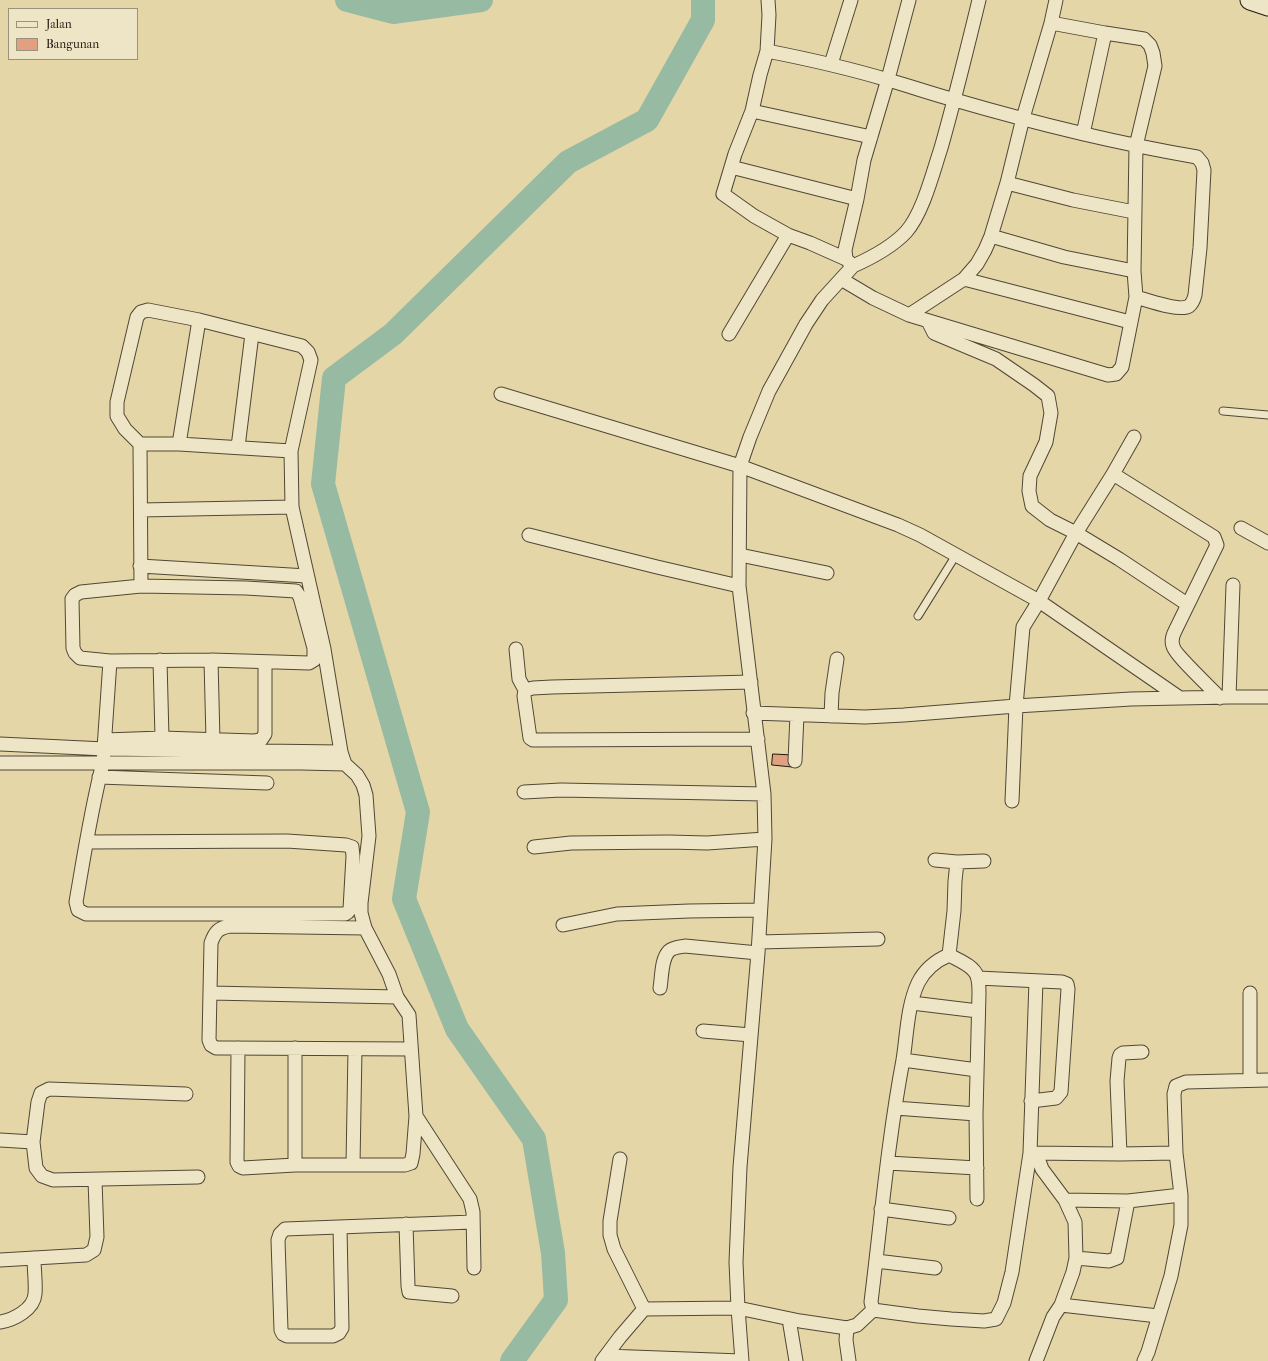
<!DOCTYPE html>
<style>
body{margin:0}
#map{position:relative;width:1268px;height:1361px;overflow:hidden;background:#e5d6a8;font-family:"IM FELL French Canon",serif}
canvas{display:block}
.legend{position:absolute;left:8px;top:8px;width:130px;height:52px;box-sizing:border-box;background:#eee4c6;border:1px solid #9b927d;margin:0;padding:5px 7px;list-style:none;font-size:12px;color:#1f180f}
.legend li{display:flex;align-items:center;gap:8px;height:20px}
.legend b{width:20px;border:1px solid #9b927d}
</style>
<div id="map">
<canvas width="1268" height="1361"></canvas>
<ul class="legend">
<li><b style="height:5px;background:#eee4c6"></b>Jalan</li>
<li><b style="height:11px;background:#e1a180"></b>Bangunan</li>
</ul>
</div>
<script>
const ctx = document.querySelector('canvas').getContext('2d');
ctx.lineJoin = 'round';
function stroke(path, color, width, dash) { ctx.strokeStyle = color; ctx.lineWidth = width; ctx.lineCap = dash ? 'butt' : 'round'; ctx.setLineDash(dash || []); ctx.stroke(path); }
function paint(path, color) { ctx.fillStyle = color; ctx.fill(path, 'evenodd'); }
stroke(new Path2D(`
 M347,0L393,12L481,0
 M512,1361L556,1300L553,1253L534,1139L457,1029L404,899L418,812L323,484L334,378L393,334L568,162L647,120L703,20V0`), '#97baa2', 24);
const building = new Path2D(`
 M773,754L793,755L792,767L772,765Z`);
paint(building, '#e1a180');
stroke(building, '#1f180f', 1);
const lane = new Path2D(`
 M1223,411L1268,415
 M918,616L956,555`);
const street = new Path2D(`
 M768,0L769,15L767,51L760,75L752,111L735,154L723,194L754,216L788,235
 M767,51C808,59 848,68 888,80C910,86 932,94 955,100C1034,123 1115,143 1197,157L1202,163L1204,170L1200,248L1195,295C1194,299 1193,303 1189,306C1180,312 1147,300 1136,297
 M831,64L851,0
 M752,111L871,137
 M1083,134L1105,33
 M731,167L857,199
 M1007,183L1073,200L1134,212
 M991,236L1064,257L1134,271
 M853,266C871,258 892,247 906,232C923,213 933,172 941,148C955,99 967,49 979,0
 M841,279L873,298L909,315L1108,375L1116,374L1122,367L1136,297L1134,271L1136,146L1155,66L1153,53L1150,45L1144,39L1105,33L1051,23
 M964,279L1130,322
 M909,315L964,279L977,264L985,250L991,236L1007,183L1023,118L1051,23L1056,0
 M928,321L934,333L996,359L1034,385L1048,396L1051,413L1046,442L1030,476L1029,491L1032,506L1050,520L1076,533L1119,559L1187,604
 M729,334L788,235L810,243L846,259
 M501,394L740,466L898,525L920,535L1039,601L1180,698
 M140,444L141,586
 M179,444L199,320
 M238,447L252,334
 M1113,474L1214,537L1217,545L1175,631C1173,635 1171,641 1173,646C1174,654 1212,689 1220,698
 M141,510L292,507
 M1241,528L1268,543
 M529,535L657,567L739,586
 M740,555L827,573
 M140,566L307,576
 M141,586L246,588L296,591L300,597L314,648V660L309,663L211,660L110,661L80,658L75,653L73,648L72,599L75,595L81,592Z
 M516,649L519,679L525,690L533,688L552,687L751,682
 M160,660L162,738
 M211,660L213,740
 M525,690L524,696L530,738L533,740L758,739
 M1229,697L1233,585
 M753,713L865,717L904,715L1016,706L1131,699L1229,697H1268
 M831,716L832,693L837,659
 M105,740L162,738L254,741L261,740L265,734V662
 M0,744L105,749L341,752
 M795,761L797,715
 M0,763H301L345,764
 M99,777L267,783
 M524,792L561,790L764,794
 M1012,801L1016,706L1023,627L1039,601L1076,533L1113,474L1134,437
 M87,842L287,841L346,845L352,847L353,856L350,909L348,912L345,914H86L78,910L76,902C84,856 91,809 103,763L110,661
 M534,847L571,843L669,842L707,843L765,839
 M935,860L957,862L984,861
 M563,925L617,914L689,911L760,910
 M365,928L230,926C218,928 215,932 211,943L209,1040L211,1045L216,1048H224L411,1049
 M759,942L878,939
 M949,955L954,911L955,881L957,862
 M978,978L1062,982L1067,984L1068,989L1061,1092L1056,1098L1031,1101
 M660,988C662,977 661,959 669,951C673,947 680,947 685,946L758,953
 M211,993L397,997
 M912,1003L978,1011
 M703,1031L751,1035
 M238,1048L237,1162L239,1166L243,1168L295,1165H405L411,1163L413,1154L416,1116L409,1015L397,997L389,974L365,928L361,913V903L369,836L366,795L363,785L357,775L345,764L341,752L324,649L292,507L291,451L311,360L308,352L302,346L199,320L148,310L141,312L137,317L117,402V416L125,429L140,444H179L291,451
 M295,1048V1165
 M903,1060L977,1070
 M1250,1080V993
 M895,1108L976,1114
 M416,1116L470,1199L473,1212L474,1268
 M0,1140L33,1142L36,1168L42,1176L53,1180L198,1177
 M33,1142L38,1102L41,1093L49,1089L186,1094
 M1030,1153L1120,1154L1176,1153
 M1036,1153L1042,1169L1065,1200L1128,1201
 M1120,1154L1117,1081L1119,1058L1120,1055L1123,1053L1142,1052
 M620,1159L610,1221V1235L614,1249L644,1309L738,1308L800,1321L847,1328
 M888,1163L977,1168
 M353,1165L355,1049
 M1065,1200L1075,1222L1076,1258
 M881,1209L949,1218
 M406,1224L408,1286L409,1292L452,1296
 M340,1227L342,1328L339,1333L333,1336H287L283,1334L281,1330L278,1240L280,1234L285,1229L473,1222
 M0,1260L86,1255L94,1250L97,1237L95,1180
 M876,1261L935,1268
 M1061,1305L1158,1316
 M873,1310L871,1302C881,1221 888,1140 903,1060C907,1035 907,1007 918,983C925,969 935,961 949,955C958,960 974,966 977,976C979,981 979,987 979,993L976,1114L977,1199
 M873,1310L918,1316L951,1319L984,1321L996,1319L1004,1303L1012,1272L1030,1153L1036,981
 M789,1319L796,1361
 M0,1322C14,1320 34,1309 35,1294C36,1282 34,1270 34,1258
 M606,1356L741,1361
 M602,1361L620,1337L644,1309
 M742,1361L738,1308L736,1262L740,1167L758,953L765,839L764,794L739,586L740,466L750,437L769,391L806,324L822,300L853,266L846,259L845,250L857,199L864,160L888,79L909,0
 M849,1361L846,1340L847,1328L857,1325L873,1310
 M1036,1361L1053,1317L1061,1305L1073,1272L1076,1258L1109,1261L1117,1258L1128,1201L1181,1195
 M1144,1361L1148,1352L1171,1276L1181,1225V1195L1176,1153L1174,1094L1176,1086L1186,1082L1268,1080`);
const secondary = new Path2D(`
 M1250,0L1268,6`);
stroke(lane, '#504835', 9);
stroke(street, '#504835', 15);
stroke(secondary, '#1f180f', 21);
stroke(lane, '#eee4c6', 7);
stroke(street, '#eee4c6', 13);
stroke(secondary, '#eee4c6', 19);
</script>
